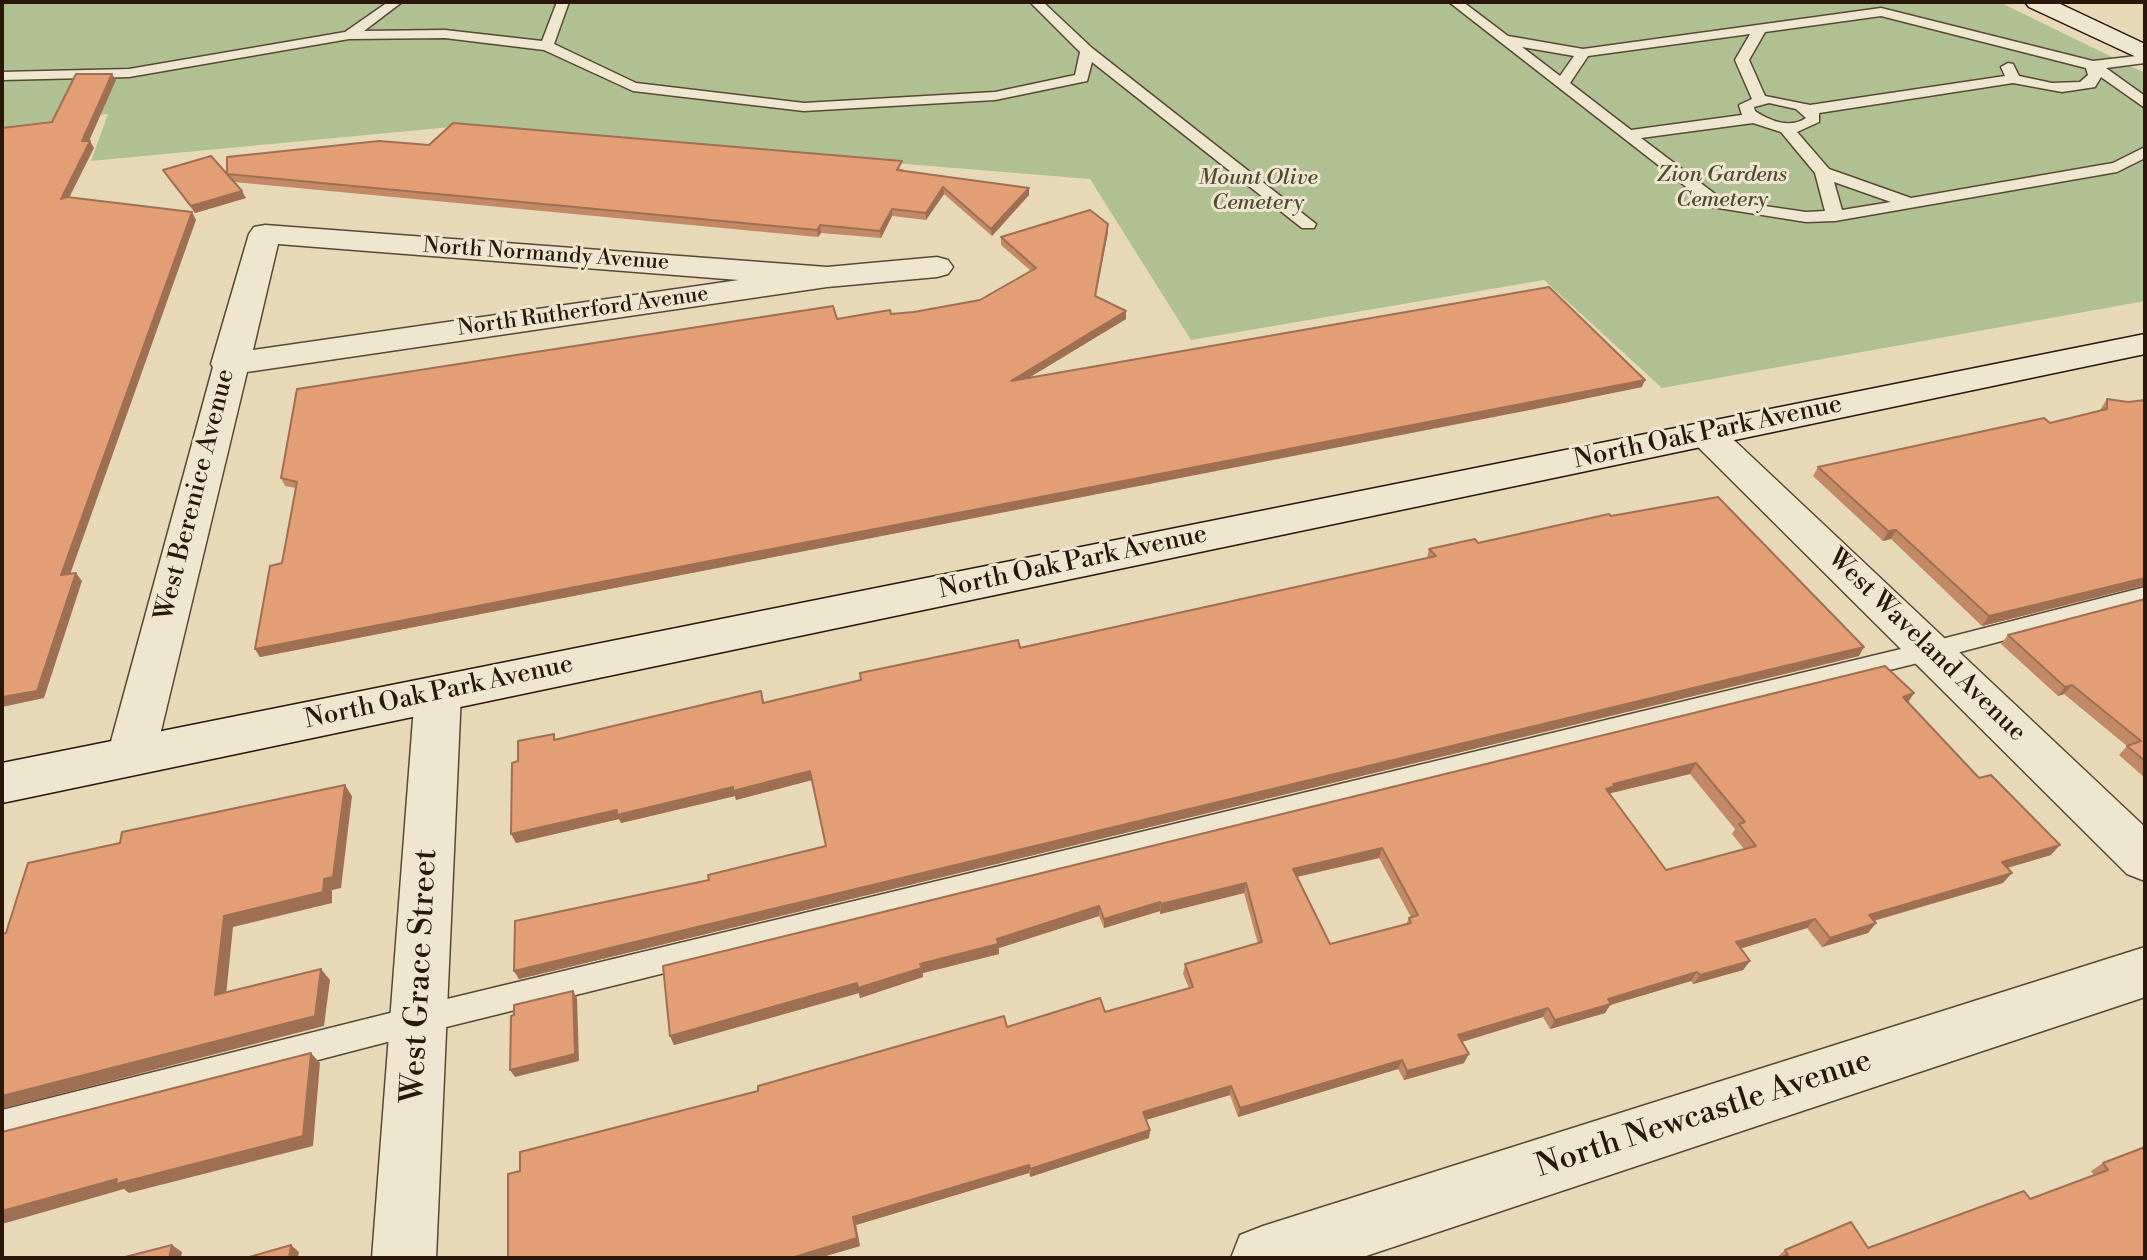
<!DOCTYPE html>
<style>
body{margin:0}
#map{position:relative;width:2147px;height:1260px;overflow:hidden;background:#e7d8b7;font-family:"Libre Bodoni",serif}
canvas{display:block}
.frame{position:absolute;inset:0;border:4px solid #2a170a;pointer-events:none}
</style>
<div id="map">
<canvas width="2147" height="1260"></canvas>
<div class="frame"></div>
</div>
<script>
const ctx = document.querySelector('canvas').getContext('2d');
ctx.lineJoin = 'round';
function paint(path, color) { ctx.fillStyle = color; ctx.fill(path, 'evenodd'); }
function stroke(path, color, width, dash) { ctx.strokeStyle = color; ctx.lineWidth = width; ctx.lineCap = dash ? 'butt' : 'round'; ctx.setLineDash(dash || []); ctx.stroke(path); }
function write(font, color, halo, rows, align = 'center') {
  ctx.font = font + ' "Libre Bodoni",serif'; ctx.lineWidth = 6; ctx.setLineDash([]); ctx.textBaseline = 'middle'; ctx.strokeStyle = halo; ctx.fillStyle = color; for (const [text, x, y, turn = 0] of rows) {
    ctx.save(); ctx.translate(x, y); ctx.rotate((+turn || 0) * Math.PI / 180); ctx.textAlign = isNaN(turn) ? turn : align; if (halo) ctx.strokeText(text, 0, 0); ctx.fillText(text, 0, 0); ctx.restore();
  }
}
paint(new Path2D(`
 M2,2H1999L2145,73V301L1662,388L1544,280L1191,340L1090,179L451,127L91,161L108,114L2,127Z`), '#b0c092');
const lane = new Path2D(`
 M388,2H402L364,31L445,30L542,41L557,2H569L554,44L636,83L804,103L995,92L1075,75L1080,52L1030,2H1043L1092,48L1316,224L1314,228H1302L1092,62L1087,81L995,100L804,111L633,91L544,50L445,38L349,39L129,77L2,80V72L129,69L345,32Z
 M1449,2H1463L1508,36L1583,49L1881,8L2093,61L2145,55V63L2106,68L2145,96V108L2101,77L2095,87L2062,92L2013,83L1819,113V122L1797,132L1829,169L1911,198L2113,163L2145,147V158L2117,172L1835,221L1806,222L1712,207ZM1881,16L2086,68L2088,75L2080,82L2052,83L2019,76L2013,64L2008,63L2001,67L2005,76L1810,105L1765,96L1749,60L1765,32ZM1750,34L1735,60L1752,99L1739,105L1742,115L1631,130L1570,83L1588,56ZM1522,47L1574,56L1560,76ZM1769,103L1796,109L1806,118C1790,129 1770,121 1755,111L1754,107ZM1753,123L1781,132L1815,173L1825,211L1806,212L1723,200L1641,138ZM1834,182L1891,202L1842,210Z
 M2145,587V603L1930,660L418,1034L2,1142V1110L418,1006L1930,642Z`);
const street = new Path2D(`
 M265,225L827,267L937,257L948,260L953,267L948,274L937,277L827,287L247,372L155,756L148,769L131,775L114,769L107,756L213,367L211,364L249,234L254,227ZM278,244L739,280L253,350Z
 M1706,422L1719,426L2145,827V881L2127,874L1693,442L1687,434L1693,426Z
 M438,676L454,681L461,693L436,1258H372L415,693L422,681Z
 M2145,947V997L1360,1258H1231L1240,1235L1263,1226Z`);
const secondary = new Path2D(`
 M2025,2H2056L2145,44V61L2029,7Z
 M2145,334V354L2,803V763Z`);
stroke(lane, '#594735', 3);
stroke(street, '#594735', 3);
stroke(secondary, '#2a170a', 3);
paint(lane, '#efe6d0');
paint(street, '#efe6d0');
paint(secondary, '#efe6d0');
paint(new Path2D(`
 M429,145L903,169L902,171L1029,195L992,236L944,194L926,220L892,216L881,238L821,233L818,237L234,182L246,198L195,213L167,177L163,170L227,174Z
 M1108,224V232L1096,296L1126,311V319L1030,377L1642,387L260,657L255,649L282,563L296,488L285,486L281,478L837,319L914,312L980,300L1031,271L1001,245V237Z
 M2107,399L2128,402L2145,400V585L1982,626L1891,539L1883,541L1813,476L1818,467L2050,423L2100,410Z
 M1611,516L1859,656L519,979L514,971L709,880L826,846L812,780L736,800L735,796L621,823L619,819L516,843L518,761L557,739L764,703L1427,558L1429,549L1478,543Z
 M2145,599V778L2119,755L2127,746L2064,694L2058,696L2001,644L2008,635Z
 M1914,693L1908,702L2051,855L2007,868L2003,883L1874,921L1876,923L1868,933L1822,947L1807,928L1741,948L1750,961L1743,970L1693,984L1691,981L1610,1005L1605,1013L1550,1029L1543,1017L1462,1042L1464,1063L1404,1080L1398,1069L1238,1117L1230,1095L1146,1120L1150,1130L1149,1138L1030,1177L1029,1173L856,1225L860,1246L819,1258L1007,1027L1105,1012L1189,988L1183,974L1185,964L1258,944L1244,893L1160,914V911L1104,928L1099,916L999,948V954L923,973V977L860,998L859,993L674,1045L670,1036L663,966ZM1690,774L1735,829L1732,834L1744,849L1666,870L1610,795L1611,793ZM1379,858L1411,917L1409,918L1406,924L1330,944L1297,877Z
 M2145,1147V1258H1776L1785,1250L1868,1248L2030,1199L2094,1175L2091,1171L2103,1163Z`), '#c38865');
paint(new Path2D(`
 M112,74L116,80L86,148L90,141L94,148L65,206L61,199L82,141Z
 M943,187L944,194L926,220V213Z
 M1029,188V195L992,236L991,229Z
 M242,191L246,198L195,213L191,206Z
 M892,209V216L881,238L880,231Z
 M192,212L196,220L67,583L61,575Z
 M1108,224V232L1094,303L1095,296Z
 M820,225L821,233L818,237L817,230Z
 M1126,311V319L1012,388L1011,381Z
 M1645,380L1642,387L1535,409L260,657L255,649Z
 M1896,530L1891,539L1883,541L1888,531Z
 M76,573L82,581L44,698L2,707V697Z
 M2145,578V585L1982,626L1989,616Z
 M1864,647L1859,656L519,979L514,971Z
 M2072,685L2064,694L2058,696L2065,687Z
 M1914,693L1907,704L1903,697Z
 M1696,763L1690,774L1611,793L1610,796L1606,789L1613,784Z
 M810,771L812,780L736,800L735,796L621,823L619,819L516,843L511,834L617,810Z
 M345,785L352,796L341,888L332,890V903L233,927L225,1005L215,995L224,916L324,879Z
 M2060,845L2051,855L1993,872L2002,862Z
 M1382,848L1379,858L1291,878L1293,869Z
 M2012,873L2003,883L1861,924L1869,915Z
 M1246,883L1244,893L1160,914L1161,904Z
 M1160,902V911L1104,928V919Z
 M1099,906V916L999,948V954L923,973V977L860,998L859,993L674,1045L670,1036L920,964Z
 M1815,919L1807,928L1730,952L1736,942Z
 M1876,923L1868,933L1822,947L1830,938Z
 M1750,961L1743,970L1693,984L1700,975Z
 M321,969L330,980L324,1026L2,1109V1096Z
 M1697,972L1691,981L1610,1005L1605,1013L1550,1029L1555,1020L1608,999Z
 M573,991L577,998L579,1061L515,1077L510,1070Z
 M1548,1008L1543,1017L1454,1044L1458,1035Z
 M311,1053L320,1063L313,1146L129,1193L124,1189L2,1224V1211Z
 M1469,1054L1464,1063L1404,1080L1407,1071Z
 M1402,1060L1398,1069L1238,1117L1240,1108Z
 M1231,1086L1230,1095L1142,1121L1143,1112Z
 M1150,1130L1149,1138L1030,1177V1169Z
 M1029,1165V1173L856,1225L860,1246L819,1258H791L853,1217Z
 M172,1245L182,1252L181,1258H169Z
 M291,1245L299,1252L298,1258H289Z`), '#9f6f53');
const building = new Path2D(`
 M76,74H112L82,141H90L61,199L67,197L192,212L61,575L76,573L37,691L2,697V128L52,122Z
 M453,123L902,161L897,170L1029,188L991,229L943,187L926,213L892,209L880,231L820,225L817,230L227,174L242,191L191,206L163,170L211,156L227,174V157L379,141L429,145Z
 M1090,210L1108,224L1095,296L1126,311L1011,381L1549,287L1645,380L255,649L270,566L282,563L297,482L281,478L297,389L833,306L837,319L890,310L891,314L914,312L980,300L1036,268L1001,237Z
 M2107,399L2128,402L2145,400V578L1989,616L1896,530L1888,531L1818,467L2044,418L2050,423L2107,409Z
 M1718,497L1864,647L514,971L515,921L709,880L708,875L826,846L810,771L733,791V787L617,815V810L511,834L512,763L518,761V741L554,734V740L761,691L763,703L861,680L860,673L1018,640L1020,648L1436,556L1429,549L1475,539L1478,543L1609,514L1611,516Z
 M2145,599V761L2127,746L2141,741L2072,685L2065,687L2008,635Z
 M1885,666L1914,693L1903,697L1979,778L1991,775L2060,845L2002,862L2012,873L1869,915L1876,923L1830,938L1815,919L1736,942L1750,961L1700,975L1697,972L1608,999L1611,1004L1555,1020L1548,1008L1458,1035L1469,1054L1407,1071L1402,1060L1240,1108L1231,1086L1143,1112L1150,1130L1030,1169L1029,1165L853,1217L857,1238L791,1258H508V1174L520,1171V1152L758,1091V1086L1004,1016L1007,1027L1100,998L1105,1012L1193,987L1185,964L1262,942L1246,883L1161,904L1160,902L1104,919L1099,906L997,939L998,944L920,964L922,968L858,988L857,983L670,1036L663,966ZM1696,763L1745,822L1739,824L1756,846L1666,870L1606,789L1615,786L1613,784ZM1382,848L1418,915L1409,918L1411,923L1330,944L1293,869Z
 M345,785L333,877L324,879L323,892L224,916L215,995L321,969L315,1016L2,1096V934L6,933L28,863L120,843L122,832Z
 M573,991L575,1054L510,1070L511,1016L514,1015V1005Z
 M311,1053L303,1136L116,1184L117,1179L2,1211V1132Z
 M2145,1147V1258H1779L1788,1255L1785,1250L1851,1222L1868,1248L2024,1191L2030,1199L2108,1170L2103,1163Z
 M172,1245L169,1258H121Z
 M291,1245L289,1258H246Z`);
paint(building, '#e39e76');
stroke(building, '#9f6f53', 2);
write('italic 22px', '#524a33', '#efe6d0', [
 ["Zion Gardens",1722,176],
 ["Cemetery",1722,201],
 ["Mount Olive",1258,179],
 ["Cemetery",1258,204]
]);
write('22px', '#2a170a', '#efe6d0', [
 ["North Normandy Avenue",546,255,4],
 ["North Rutherford Avenue",583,312,-8]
]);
write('26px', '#2a170a', '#efe6d0', [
 ["North Oak Park Avenue",1708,433,-12],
 ["West Berenice Avenue",196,495,-76],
 ["North Oak Park Avenue",1073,563,-12],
 ["West Waveland Avenue",1926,646,44],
 ["North Oak Park Avenue",439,693,-12]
]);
write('32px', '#2a170a', '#efe6d0', [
 ["West Grace Street",421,976,-87],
 ["North Newcastle Avenue",1704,1115,-18]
]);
</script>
